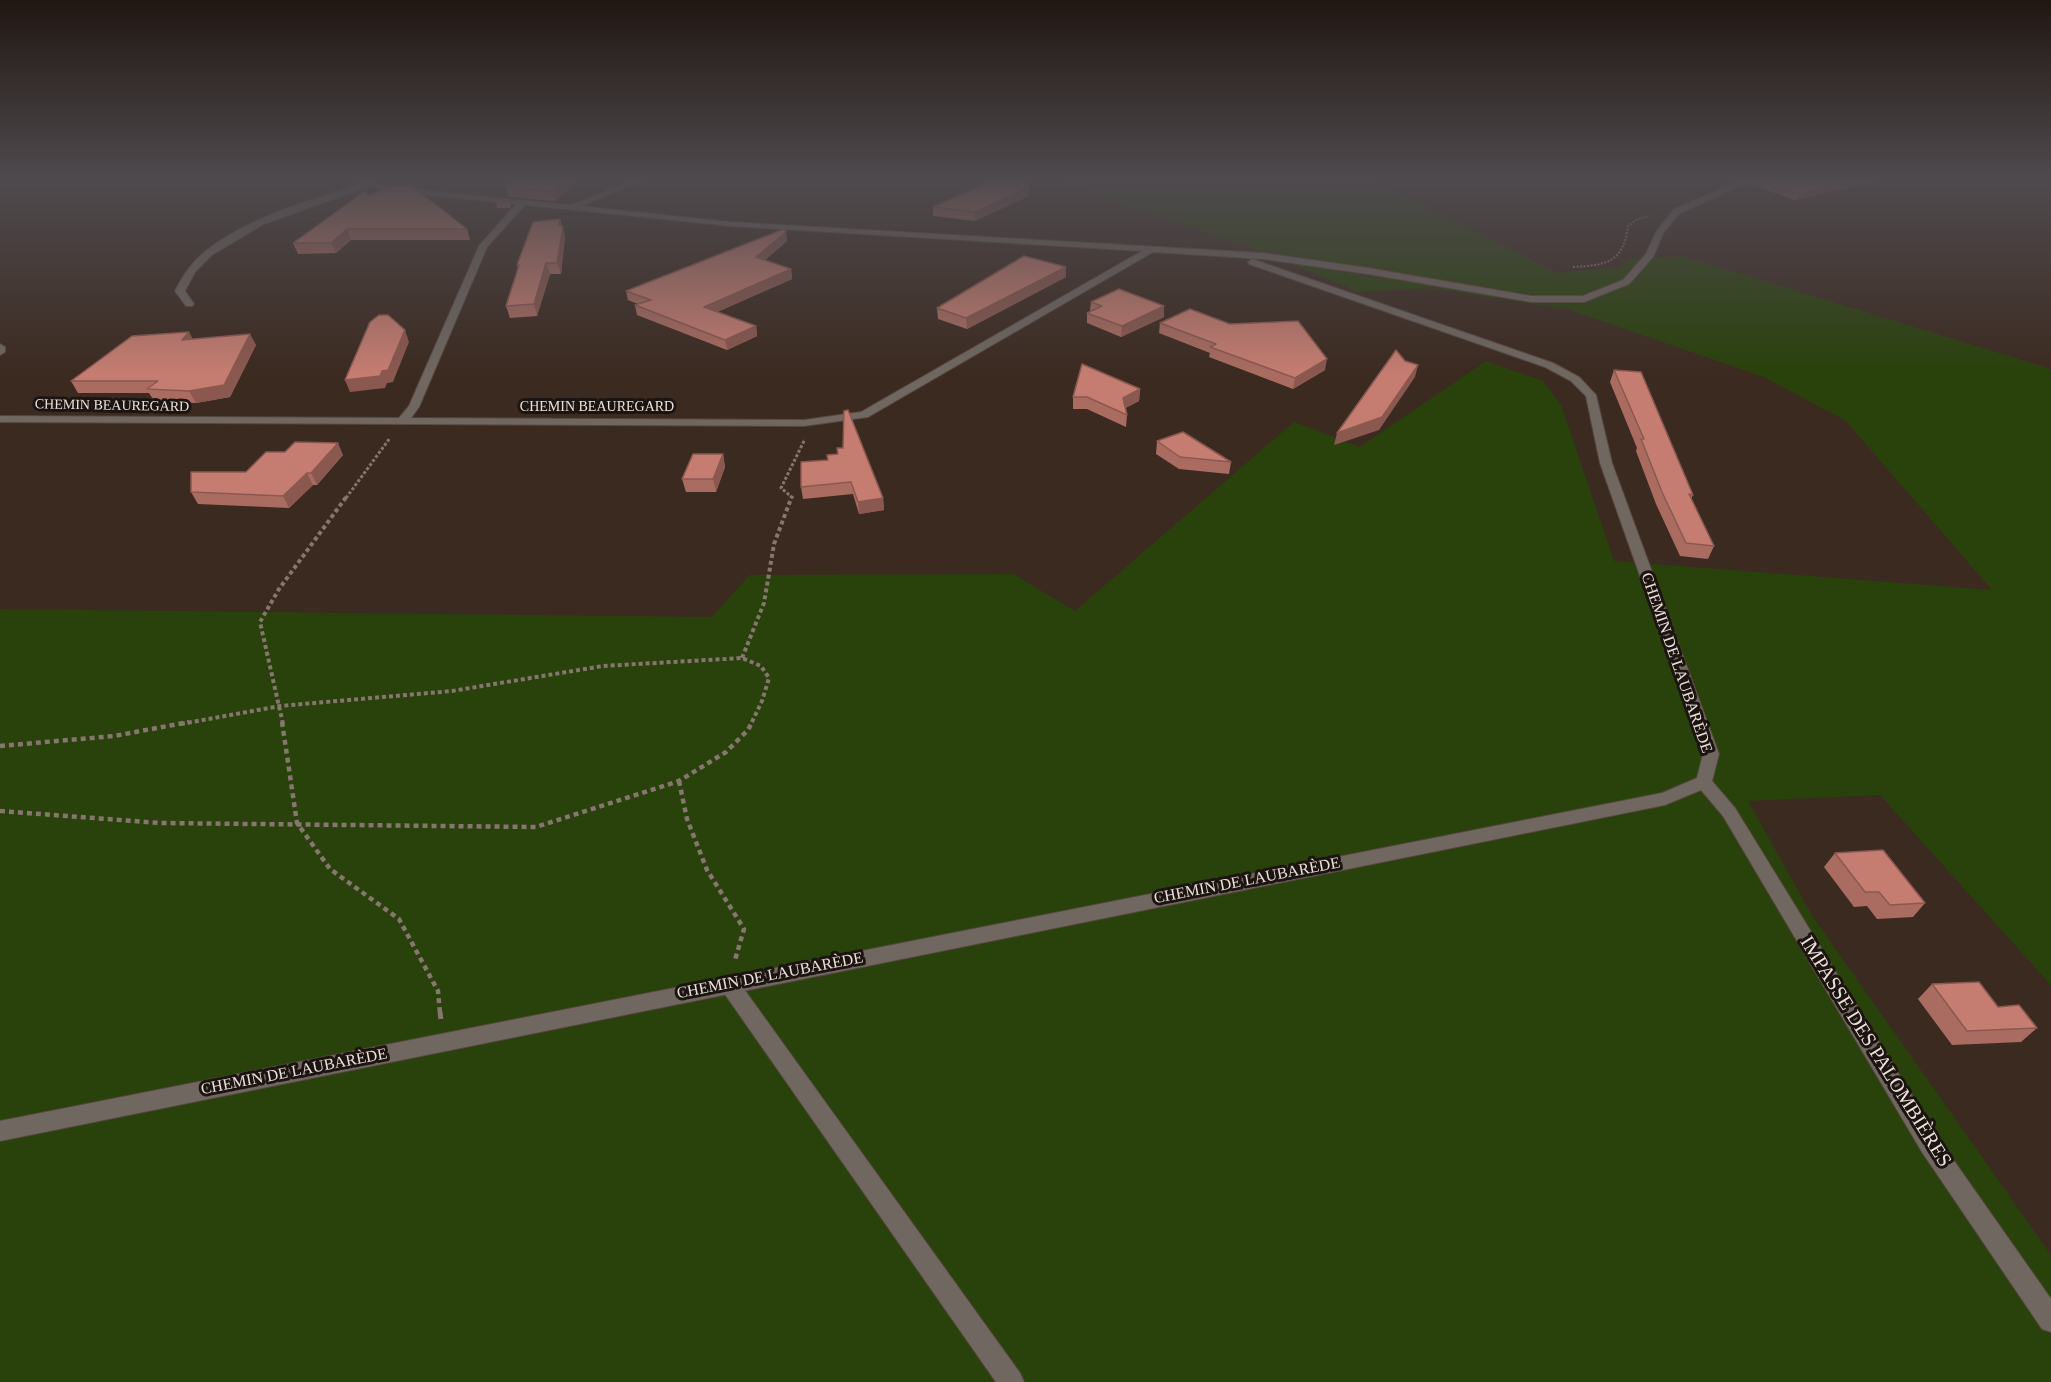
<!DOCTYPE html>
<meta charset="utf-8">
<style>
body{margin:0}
canvas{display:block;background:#3b2a20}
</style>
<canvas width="2051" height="1382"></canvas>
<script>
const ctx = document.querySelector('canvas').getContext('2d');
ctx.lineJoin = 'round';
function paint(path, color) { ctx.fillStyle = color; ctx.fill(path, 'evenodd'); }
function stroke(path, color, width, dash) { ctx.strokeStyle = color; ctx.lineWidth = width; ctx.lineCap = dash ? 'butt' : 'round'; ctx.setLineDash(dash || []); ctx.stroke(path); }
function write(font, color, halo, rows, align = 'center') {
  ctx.font = font + ' "Times New Roman",serif'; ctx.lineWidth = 6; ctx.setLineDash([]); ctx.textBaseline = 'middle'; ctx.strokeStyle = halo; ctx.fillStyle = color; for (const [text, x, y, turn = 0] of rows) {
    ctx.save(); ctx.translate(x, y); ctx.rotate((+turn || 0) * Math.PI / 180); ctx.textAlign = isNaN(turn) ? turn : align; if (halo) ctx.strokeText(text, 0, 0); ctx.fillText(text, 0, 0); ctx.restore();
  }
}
paint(new Path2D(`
 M1065,181H1375L1557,273L1619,267L1632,259L1683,256L2051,369V985L1880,795L1748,801L1813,917L2051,1255V1382H0V609L712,617L750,575L1013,574L1075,611L1294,422L1360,447L1486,361L1543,381L1561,405L1614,561L1992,590L1846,421L1764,377L1567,309L1429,288L1359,292L1253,248L1123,205Z`), '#29410b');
const service = new Path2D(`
 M729,976L736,978L1020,1373L1024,1382H996L722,990L719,984L722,978Z`);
const minor = new Path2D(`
 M357,181H369L389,187L571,205L632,181H643L580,206L730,222L1263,253L1368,268L1531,296H1583L1623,280L1646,254L1656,232L1673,210L1733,183L1757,181L1738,187L1679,214L1664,232L1653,257L1629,284L1584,302H1531L1368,274L1263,259L1153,252L868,417L804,426L0,422V416L399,418L409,406L479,246L516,204L388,191L370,186L264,224L212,255L195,272L185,291L194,304L192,306H186L175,291C179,284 182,277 187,271C218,226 311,199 362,184ZM525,205L730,226L1142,251L861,412L804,420L411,418L419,407L487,247Z
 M1252,259L1553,363L1579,377L1596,395L1612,463L1719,754L1712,781L1735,808L1938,1138L2051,1299V1332L2042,1329L1922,1152L1723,816L1701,790L1665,805L0,1141V1121L1662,793L1697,778L1703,754L1600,463L1586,396L1571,381L1545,367L1249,264L1248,262Z
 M0,344L5,347V352L0,355Z`);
stroke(service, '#57473e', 2);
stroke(minor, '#57473e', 2);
stroke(new Path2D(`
 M1573,267C1607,265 1623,263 1628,226L1638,219L1649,216`), '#85766e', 2, [2, 1.5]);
stroke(new Path2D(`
 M346,498L390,438
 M793,498L781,488L805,439`), '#85766e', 3, [3, 2]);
stroke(new Path2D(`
 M742,658L764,603L774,544L792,496
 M181,724L280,706L452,691L603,666L742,658L761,666L769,678L762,701L751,724
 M283,724L260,622L279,589L347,496`), '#85766e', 4, [4, 3]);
stroke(new Path2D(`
 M282,722L297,823L330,869L399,919L438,991L440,1013
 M0,746L114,736L189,722
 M679,781L687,819L707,870L744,929L735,960
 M0,811L160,823L536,827L679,781L726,752L748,730L752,722`), '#85766e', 4.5, [5, 4]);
stroke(new Path2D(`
 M440,1012L441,1020`), '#85766e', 5, [7, 4.5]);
paint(service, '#706761');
paint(minor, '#706761');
paint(new Path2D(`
 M578,181L555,201L509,197L506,187Z
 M1752,181H1878L1795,200L1751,185Z
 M1029,187V196L975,221L933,216V207Z
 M369,195L467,229L470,240H351L336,253L298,254L293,243Z
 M510,201L511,206L510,208H497L496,203Z
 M560,219L565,236L561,274H550L537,316L510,318L506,306L518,268L517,265Z
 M787,241L765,260L791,269L792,279L717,312L756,326L757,336L727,350L637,315L635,305L638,304L628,300L626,291Z
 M1066,277L967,329L938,319L937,308Z
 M1091,302L1164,317L1121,337L1087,323V313L1090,311Z
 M1160,323L1325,370L1293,389L1209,357L1210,353L1159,333Z
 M193,339L256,345L230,397L196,403L154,401L149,393H78L71,381Z
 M1614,370L1693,495L1691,499L1714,546L1708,559L1680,556L1656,504L1636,451L1637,448L1610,382Z
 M1140,389L1139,401L1125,408L1127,415L1126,427L1087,409H1073V397Z
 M1157,441L1231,462L1229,474L1179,469L1156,454Z
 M723,454L725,467L716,492H686L682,479Z
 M343,455L317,485H313L289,508L198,504L191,492L246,472Z
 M828,460L883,498L884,510L859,514L853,494L803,499L801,487Z
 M1835,853L1925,903L1913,917L1877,919L1867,906L1854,907L1824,867Z
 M1932,984L1998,1007L2037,1028L2021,1042L1952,1045L1918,999Z`), '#aa6c61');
paint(new Path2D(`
 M564,181H578L555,201L552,191Z
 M1854,181H1878L1795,200L1798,194Z
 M1029,187V196L975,221V212Z
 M560,219L565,236L561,274L557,263Z
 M347,229L351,240L336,253L331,243Z
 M786,232L787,241L757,267L756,257Z
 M546,263L550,274L537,316L534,304Z
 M1066,267V277L967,329L966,318Z
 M791,269L792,279L706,317L704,307Z
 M1164,306V317L1121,337L1122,326Z
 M756,326L757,336L727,350L725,340Z
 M405,330L409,342L393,382L387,383L385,388L350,392L345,380Z
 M189,332L195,343L182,340Z
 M250,334L256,345L230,397L196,403L189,391Z
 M1327,359L1325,370L1293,389L1295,378Z
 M1418,365L1415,377L1379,430L1334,445L1337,433Z
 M1140,389L1139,401L1122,410L1123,398Z
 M338,443L343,455L317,485L311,473Z
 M723,454L725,467L716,492L713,479Z
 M307,473L313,485L289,508L283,496Z
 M883,498L884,510L859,514L858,502Z`), '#8b584f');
const building = new Path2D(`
 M511,181H564L552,191L506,187Z
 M991,181H1026L1029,187L975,212L933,207Z
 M1758,181H1854L1798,194Z
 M397,185L412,186L467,229H347L331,243H293L365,191L369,195Z
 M499,200L510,201L508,202L496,203Z
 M560,219L559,226H563L557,263H546L534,304L506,306L519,265H517L533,222Z
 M784,229L786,232L756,257L791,269L704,307L756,326L725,340L635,305L651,300L626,291Z
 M1024,256L1066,267L966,318L937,308Z
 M1119,289L1164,306L1122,326L1087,313L1102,306L1091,302Z
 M1190,309L1230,324L1298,321L1327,359L1295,378L1210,347L1216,344L1160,323Z
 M379,315H388L405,330L388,370L382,371L380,376L345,380L370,322Z
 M189,332L182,340L250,334L224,385L189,391L147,389L158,381H71L132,336Z
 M1396,350L1405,361L1418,365L1382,417L1337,433Z
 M1082,364L1140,389L1123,398L1127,415L1087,397H1073Z
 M1614,370L1641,372L1693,495L1689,494L1714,546L1686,543L1662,492L1641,439H1644Z
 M848,410L883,498L858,502L851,482L801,487V462L828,460L827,455L838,454L837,448H843L844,411Z
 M1183,432L1231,462L1180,457L1157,441Z
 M295,442L338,443L311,473H307L283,496L191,492V472H246L266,452H285Z
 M693,454H723L713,479H682Z
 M1883,850L1925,903L1890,905L1879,892H1865L1835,853Z
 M1979,982L1998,1007L2019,1005L2037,1028L1967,1031L1932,984Z`);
paint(building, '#c67d71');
stroke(building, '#8b584f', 1.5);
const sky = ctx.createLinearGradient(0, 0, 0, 375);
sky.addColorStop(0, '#201712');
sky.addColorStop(0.48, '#4f4a4e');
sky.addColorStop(1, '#4f4a4e00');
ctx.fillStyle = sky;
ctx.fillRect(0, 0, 2051, 375);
write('14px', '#ede2db', '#1c1410', [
 ["CHEMIN BEAUREGARD",112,406,1],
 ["CHEMIN BEAUREGARD",597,407]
]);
write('16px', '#ede2db', '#1c1410', [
 ["CHEMIN DE LAUBARÈDE",1676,663,71],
 ["CHEMIN DE LAUBARÈDE",1247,881,-11],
 ["CHEMIN DE LAUBARÈDE",770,976,-11],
 ["CHEMIN DE LAUBARÈDE",294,1072,-11]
]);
write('20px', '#ede2db', '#1c1410', [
 ["IMPASSE DES PALOMBIÈRES",1875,1052,58]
]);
</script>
